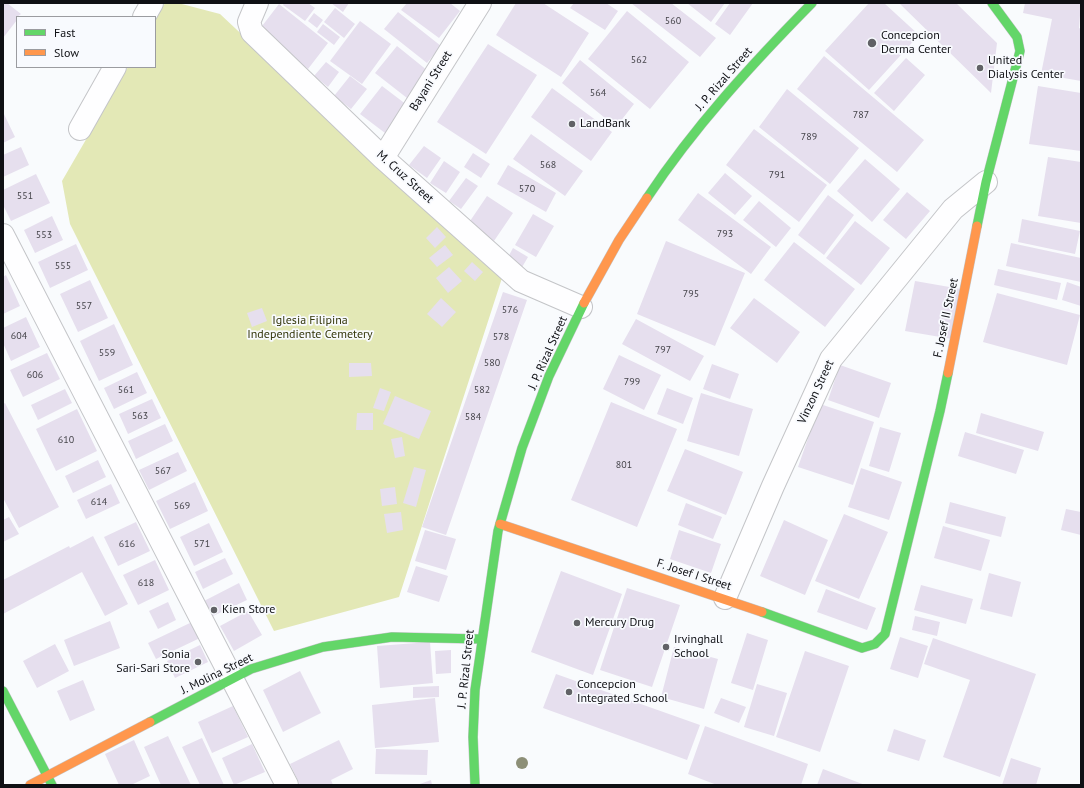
<!DOCTYPE html>
<style>
body{margin:0}
#map{position:relative;width:1084px;height:788px;overflow:hidden;background:#f9fbfd;font-family:"PT Sans",sans-serif}
canvas{display:block}
.frame{position:absolute;inset:0;border:4px solid #0f1014;pointer-events:none}
.legend{position:absolute;left:16px;top:16px;width:140px;height:52px;box-sizing:border-box;background:#f8fafe;border:1px solid #9b9ca0;margin:0;padding:5px 7px;list-style:none;font-size:12px;color:#0f1014}
.legend li{display:flex;align-items:center;gap:8px;height:20px}
.legend b{width:20px;border:1px solid #9b9ca0}
</style>
<div id="map">
<canvas width="1084" height="788"></canvas>
<div class="frame"></div>
<ul class="legend">
<li><b style="height:5px;background:#63d668"></b>Fast</li>
<li><b style="height:5px;background:#ff974d"></b>Slow</li>
</ul>
</div>
<script>
const ctx = document.querySelector('canvas').getContext('2d');
ctx.lineJoin = 'round';
function paint(path, color) { ctx.fillStyle = color; ctx.fill(path, 'evenodd'); }
function stroke(path, color, width, dash) { ctx.strokeStyle = color; ctx.lineWidth = width; ctx.lineCap = dash ? 'butt' : 'round'; ctx.setLineDash(dash || []); ctx.stroke(path); }
function write(font, color, halo, rows, align = 'center') {
  ctx.font = font + ' "PT Sans",sans-serif'; ctx.lineWidth = 3.5; ctx.setLineDash([]); ctx.textBaseline = 'middle'; ctx.strokeStyle = halo; ctx.fillStyle = color; for (const [text, x, y, turn = 0] of rows) {
    ctx.save(); ctx.translate(x, y); ctx.rotate((+turn || 0) * Math.PI / 180); ctx.textAlign = isNaN(turn) ? turn : align; if (halo) ctx.strokeText(text, 0, 0); ctx.fillText(text, 0, 0); ctx.restore();
  }
}
paint(new Path2D(`
 M165,3H178L220,14L502,278L399,597L274,631L70,224L62,181L128,67H155V20Z`), '#e3e8b6');
paint(new Path2D(`
 M3,3H7L21,14L17,17V20L3,38Z
 M284,3H308L315,8L305,21L283,5Z
 M331,3H349L343,12Z
 M407,3H450L460,11L439,38L401,10Z
 M516,3H543L589,33L561,77L496,35Z
 M574,3H606L618,11L605,30L570,8Z
 M631,3H671L716,38L700,57Z
 M687,3H725L711,22Z
 M730,3H753L730,35L715,24Z
 M869,3H884L919,35L869,90L825,51Z
 M899,3H956L997,43L991,93Z
 M1025,3H1081L1079,28L1081,29V81L1041,74L1052,19L1023,13Z
 M279,4L328,43L308,69L259,30Z
 M335,8L355,24L344,38L324,22Z
 M627,11L689,62L650,109L588,59Z
 M398,12L441,46L427,63L384,29Z
 M314,13L323,20L317,28L308,21Z
 M360,21L391,44L362,84L330,61Z
 M323,24L340,37L334,45L317,32Z
 M488,44L537,75L486,154L437,122Z
 M397,46L428,71L407,98L375,73Z
 M824,56L924,140L897,172L797,89Z
 M906,58L925,75L894,111L874,93Z
 M580,60L634,104L616,127L562,83Z
 M326,62L339,72L328,87L314,76Z
 M350,76L367,89L351,109L334,96Z
 M382,86L407,105L385,133L360,114Z
 M1038,86L1081,93V151L1029,144Z
 M552,88L612,132L591,161L531,117Z
 M787,89L859,148L830,184L759,127Z
 M3,112L15,137L3,143Z
 M754,129L827,185L799,222L726,165Z
 M531,134L583,171L565,196L513,159Z
 M424,146L441,158L427,178L409,165Z
 M21,147L29,165L3,177V155Z
 M473,153L490,164L481,178L464,167Z
 M1048,157L1081,162V223L1038,216Z
 M865,159L900,189L872,222L837,191Z
 M444,161L460,172L446,193L430,183Z
 M508,165L556,193L546,212L497,184Z
 M725,173L752,196L735,215L708,193Z
 M36,174L50,203L11,221L3,205V190Z
 M466,178L478,186L461,209L449,201Z
 M907,192L930,211L906,239L883,220Z
 M698,193L771,247L751,274L678,220Z
 M828,195L854,215L824,255L798,235Z
 M487,196L513,213L494,241L468,224Z
 M759,201L791,228L776,247L743,220Z
 M533,214L554,226L536,257L515,245Z
 M52,216L63,240L35,253L24,230Z
 M1022,219L1080,231L1075,254L1018,242Z
 M855,221L890,248L861,285L826,258Z
 M437,227L446,237L435,248L426,238Z
 M666,241L745,273L715,346L637,314Z
 M794,242L855,289L825,327L764,280Z
 M1011,243L1081,258V282L1006,266Z
 M76,244L88,270L50,288L38,262Z
 M445,245L453,255L437,267L429,258Z
 M513,248L528,257L521,269L506,261Z
 M472,262L483,272L475,281L464,271Z
 M449,267L462,281L448,293L436,278Z
 M998,269L1061,283L1057,300L994,285Z
 M6,275L20,306L3,314V277Z
 M90,280L108,318L78,332L60,294Z
 M915,281L961,289L952,339L905,331Z
 M1067,282L1081,287V306L1062,300Z
 M503,292L527,300L446,535L422,527Z
 M997,293L1080,315L1067,365L983,342Z
 M441,298L456,312L442,327L427,314Z
 M754,298L800,332L777,363L730,328Z
 M262,308L267,321L252,327L247,313Z
 M26,317L40,347L11,361L3,343V328Z
 M636,319L704,356L690,381L622,344Z
 M114,324L133,365L99,381L80,341Z
 M47,353L60,379L23,397L10,370Z
 M619,355L661,375L644,410L603,389Z
 M349,363H371L372,376L349,377Z
 M712,364L739,374L730,399L703,389Z
 M840,365L891,383L879,418L828,400Z
 M137,372L147,393L114,409L104,388Z
 M380,388L391,392L384,411L373,408Z
 M667,388L693,398L683,424L657,414Z
 M65,389L72,403L38,420L31,405Z
 M701,393L753,409L739,456L687,441Z
 M395,396L431,411L419,439L383,424Z
 M152,399L161,418L128,434L119,414Z
 M611,402L677,429L637,527L571,500Z
 M5,403L59,507L19,528L3,498V404Z
 M820,404L874,422L853,485L798,467Z
 M77,409L97,451L56,471L36,429Z
 M357,413H373V430H356Z
 M981,413L1044,432L1038,451L976,433Z
 M165,424L173,441L136,459L128,441Z
 M880,427L901,433L889,472L869,466Z
 M965,432L1024,450L1016,474L958,456Z
 M402,437L405,456L395,458L391,439Z
 M685,449L743,472L726,515L667,491Z
 M178,452L187,471L149,490L139,470Z
 M98,460L106,477L73,493L65,476Z
 M414,467L426,470L416,507L403,503Z
 M861,468L902,482L889,520L848,507Z
 M195,482L208,511L170,529L156,501Z
 M111,484L120,503L86,519L77,500Z
 M395,487L397,504L382,506L380,489Z
 M950,502L1006,517L1001,537L945,523Z
 M686,503L722,517L713,539L678,525Z
 M1066,509L1081,512V535L1061,530Z
 M401,512L403,530L387,533L384,514Z
 M844,514L888,532L859,599L815,581Z
 M9,517L19,534L3,542V520Z
 M784,520L828,540L805,595L760,576Z
 M136,522L150,551L118,566L104,537Z
 M209,523L223,552L194,566L180,537Z
 M943,526L990,540L981,571L934,558Z
 M425,530L456,539L446,570L415,561Z
 M679,530L721,544L711,573L670,559Z
 M93,536L128,604L105,616L82,572L3,614V580L69,546L70,548Z
 M225,558L233,574L203,589L195,572Z
 M155,560L169,590L138,605L123,575Z
 M416,566L448,576L439,602L407,592Z
 M561,571L622,594L593,675L531,652Z
 M989,573L1021,582L1012,617L980,609Z
 M239,583L247,600L211,617L204,601Z
 M921,585L973,599L966,624L914,610Z
 M627,588L680,605L652,687L600,670Z
 M826,589L876,608L867,630L817,612Z
 M168,602L176,620L158,629L149,611Z
 M248,611L262,635L234,651L220,626Z
 M915,616L940,622L937,636L912,630Z
 M110,621L120,648L74,666L64,640Z
 M192,622L200,638L156,659L148,643Z
 M747,633L768,640L753,690L731,683Z
 M900,637L928,646L918,678L890,669Z
 M933,638L1036,674L1000,777L943,757L970,680L924,664Z
 M430,642L433,683L380,688L377,646Z
 M55,644L69,671L37,688L23,661Z
 M200,645L208,662L175,678L167,661Z
 M674,647L718,659L704,709L661,697Z
 M451,650V673L436,674L435,651Z
 M805,651L849,666L820,752L776,737Z
 M300,671L321,713L283,732L263,690Z
 M556,674L700,725L687,760L543,708Z
 M83,680L95,710L70,721L57,691Z
 M757,684L787,693L774,736L744,727Z
 M439,686V697L413,698V687Z
 M435,698L439,742L375,748L372,705Z
 M721,698L746,707L739,723L714,713Z
 M233,706L248,737L212,753L198,722Z
 M705,726L808,764L801,785H717L688,774Z
 M894,729L926,740L919,761L887,751Z
 M168,736L191,785H161L144,747Z
 M202,738L224,785H200L182,747Z
 M134,740L150,776L131,785H119L105,754Z
 M339,740L353,769L331,780L333,785H300L290,764Z
 M252,744L265,772L234,785L222,758Z
 M376,749L428,750L427,775L375,774Z
 M1011,758L1041,768L1036,785H1002Z
 M823,769L865,785H817Z
 M431,780L432,785H417Z`), '#e6dfee');
const street = new Path2D(`
 M257,3L249,22L252,32L383,158L521,281L581,307
 M144,17L152,3
 M80,129L115,67
 M383,158L480,3
 M3,235L287,785
 M725,598L773,486L831,359L953,209L986,182`);
const fast = new Path2D(`
 M647,198C694,127 752,64 812,3
 M977,226L986,182L1020,51L1017,37L992,3
 M762,612L862,648L875,644L885,634L940,411L948,373
 M3,691L52,785
 M150,722L251,669L323,647L392,637L480,639
 M475,785L473,737L475,690L498,531L522,448L549,376L584,303`);
const slow = new Path2D(`
 M584,303L619,240L647,198
 M948,373L977,226
 M500,524L762,612
 M30,785L150,722`);
stroke(street, '#c4c5c8', 24);
stroke(fast, '#c4c5c8', 10);
stroke(slow, '#c4c5c8', 10);
stroke(street, '#fefeff', 22);
stroke(fast, '#63d668', 9);
stroke(slow, '#ff974d', 9);
ctx.fillStyle = '#8d8f77';
for (const [x, y] of [
 [522,763]
]) { ctx.beginPath(); ctx.arc(x, y, 6, 0, 2 * Math.PI); ctx.fill(); }
for (const [x, y, r, color] of [
 [872,43,5,"#616266"],
 [980,68,4,"#616266"],
 [572,124,4,"#616266"],
 [214,610,4,"#616266"],
 [577,623,4,"#616266"],
 [666,647,4,"#616266"],
 [198,662,4,"#616266"],
 [569,692,4,"#616266"]
]) { const dot = new Path2D(); dot.arc(x, y, r, 0, 2 * Math.PI); ctx.fillStyle = color; ctx.fill(dot); stroke(dot, '#f8fafe', 1.5); }
write('10px', '#45444a', null, [
 ["560",673,21],
 ["562",639,60],
 ["564",598,93],
 ["787",861,115],
 ["789",809,137],
 ["568",548,165],
 ["791",777,175],
 ["570",527,189],
 ["551",25,196],
 ["793",725,234],
 ["553",44,235],
 ["555",63,266],
 ["795",691,294],
 ["557",84,306],
 ["576",510,310],
 ["604",19,336],
 ["578",501,337],
 ["797",663,350],
 ["559",107,353],
 ["580",492,363],
 ["606",35,375],
 ["799",632,382],
 ["561",126,390],
 ["582",482,390],
 ["563",140,416],
 ["584",473,417],
 ["610",66,440],
 ["801",624,465],
 ["567",163,471],
 ["614",99,502],
 ["569",182,506],
 ["616",127,544],
 ["571",202,544],
 ["618",146,583]
]);
write('12px', '#0f1014', '#f8fafe', [
 ["Concepcion",881,36],
 ["Derma Center",881,50],
 ["United",988,61],
 ["Dialysis Center",988,75],
 ["LandBank",580,124],
 ["Kien Store",222,610],
 ["Mercury Drug",585,623],
 ["Irvinghall",674,640],
 ["School",674,654],
 ["Sonia",190,655,"right"],
 ["Sari-Sari Store",190,669,"right"],
 ["Concepcion",577,685],
 ["Integrated School",577,699]
], 'left');
write('12px', '#0f1014', '#f8fafe', [
 ["J. P. Rizal Street",724,79,-49],
 ["Bayani Street",431,81,-58],
 ["M. Cruz Street",405,177,42],
 ["F. Josef II Street",946,318,-78],
 ["J. P. Rizal Street",548,353,-66],
 ["Vinzon Street",816,392,-65],
 ["F. Josef I Street",694,575,18],
 ["J. P. Rizal Street",466,669,-84],
 ["J. Molina Street",217,674,-26]
]);
write('12px', '#34370a', '#f8fafe', [
 ["Iglesia Filipina",310,321],
 ["Independiente Cemetery",310,335]
]);
</script>
